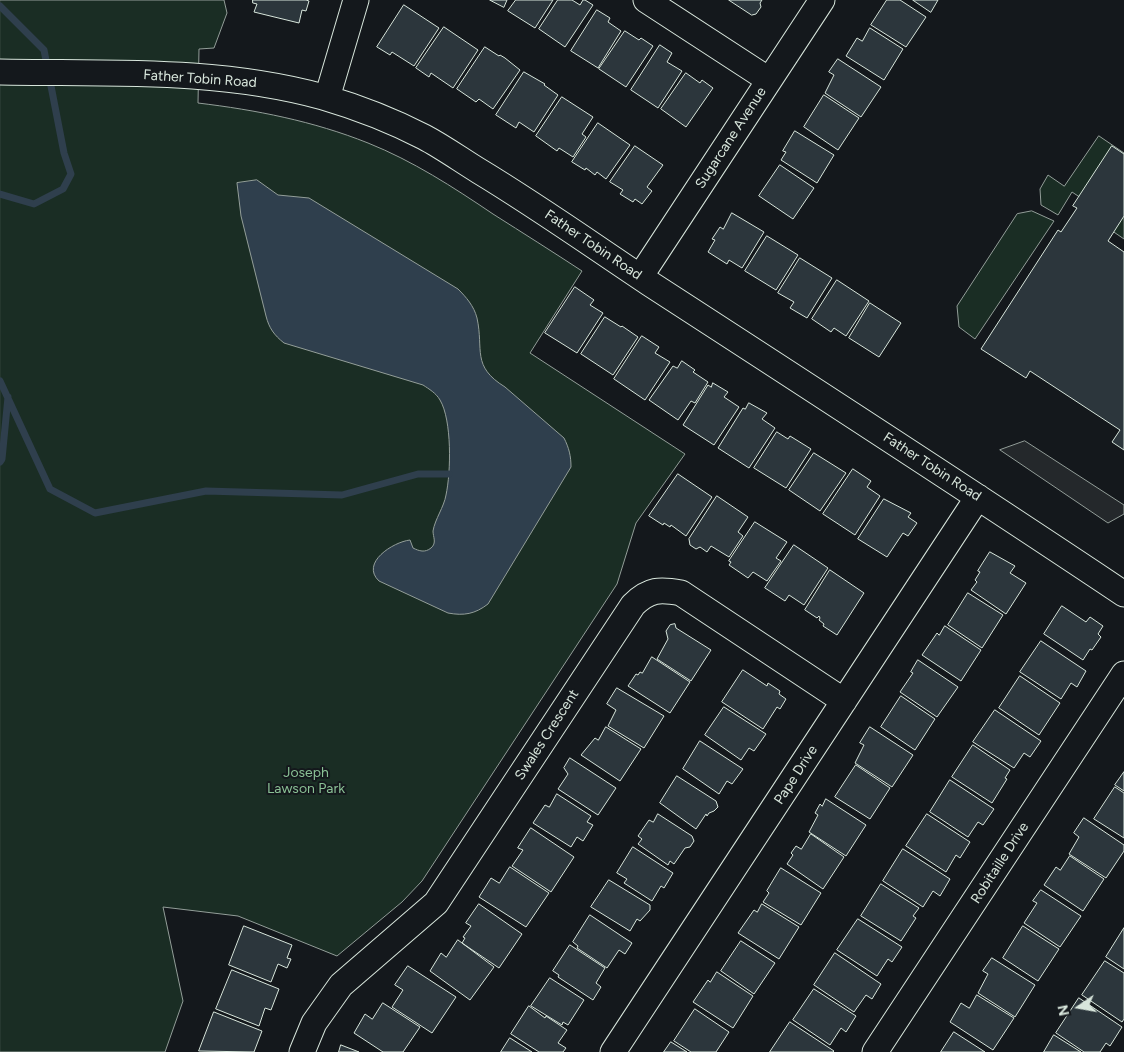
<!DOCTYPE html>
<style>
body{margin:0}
#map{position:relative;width:1124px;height:1052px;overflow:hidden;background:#14181c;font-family:Figtree,sans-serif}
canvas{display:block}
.north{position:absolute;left:1054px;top:982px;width:50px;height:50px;-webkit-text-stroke:4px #14181c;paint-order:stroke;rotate:258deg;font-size:14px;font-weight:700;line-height:20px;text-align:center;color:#d8e6dc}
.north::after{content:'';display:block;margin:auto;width:18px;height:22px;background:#d8e6dc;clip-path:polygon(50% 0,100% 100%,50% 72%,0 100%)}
</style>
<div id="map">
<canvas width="1124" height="1052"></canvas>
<div class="north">N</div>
</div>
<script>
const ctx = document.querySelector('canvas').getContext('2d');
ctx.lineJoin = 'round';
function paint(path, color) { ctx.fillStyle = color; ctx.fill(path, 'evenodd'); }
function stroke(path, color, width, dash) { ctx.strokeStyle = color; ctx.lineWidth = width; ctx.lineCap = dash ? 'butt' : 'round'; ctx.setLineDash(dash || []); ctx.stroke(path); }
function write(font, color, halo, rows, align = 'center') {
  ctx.font = font + ' Figtree,sans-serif'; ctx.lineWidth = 4; ctx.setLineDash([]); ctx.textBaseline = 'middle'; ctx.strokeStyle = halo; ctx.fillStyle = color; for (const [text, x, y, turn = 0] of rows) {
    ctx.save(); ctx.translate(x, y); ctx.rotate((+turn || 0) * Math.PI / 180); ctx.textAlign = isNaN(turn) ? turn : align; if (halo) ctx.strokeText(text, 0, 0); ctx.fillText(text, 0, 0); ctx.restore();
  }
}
const green = new Path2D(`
 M0,0H224L227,13L214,48L199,49L198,103C256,110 313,121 368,143C413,161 453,187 493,214C523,233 553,252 582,271L530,353L685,454L636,523L617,584L422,881L402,902L337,956L238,916L163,907L183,1001L165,1052H0Z
 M1099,136L1124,153V239L1108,228L1113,219L1072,192L1058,215L1041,205L1040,189L1048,175L1064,186Z
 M1032,211L1054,221L975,339L959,327L957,306L1017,214Z`);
paint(green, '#1a2d24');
stroke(green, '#939e99', 1);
const parking = new Path2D(`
 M1025,441L1124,505V514L1108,523L1000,450Z`);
paint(parking, '#24282b');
stroke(parking, '#939e99', 1);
const water = new Path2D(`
 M257,180L278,195L309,198L458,289C466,297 474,306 477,318C484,350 471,366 505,387L564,438C569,448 571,456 571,467L488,604C475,614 464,616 448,613L379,581C360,563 393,542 410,540L413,548C419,551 425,553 431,548C437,543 433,537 433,531C435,519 444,507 446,495C451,472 452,420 440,400C436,393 429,389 423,385L284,343C274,335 269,328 266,316L241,216L237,183Z`);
paint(water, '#2f3f4d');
stroke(water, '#939e99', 1);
stroke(new Path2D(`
 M0,6L44,50L64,153L71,174L63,189L34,204L0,194
 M0,381L50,489L95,513L206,491L342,495L418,474H449
 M0,462L2,459L8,397`), '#2f3f4d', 7);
const building = new Path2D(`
 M253,0H306L309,1L306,11L302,10L299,23L254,12L257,4L253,3Z
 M490,0H507L504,7Z
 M516,0H553L535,28L508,11Z
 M558,0H572L580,5L583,0H585L593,5L565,47L539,29Z
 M729,0H762L760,3L761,7L756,14L752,15Z
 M887,0H900L926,17L906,47L871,25Z
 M913,0H938L931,12Z
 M404,5L439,28L414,66L392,52L390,55L377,47Z
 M597,10L610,18L608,22L621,31L598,68L571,51Z
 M444,27L478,50L453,88L431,73L429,77L416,68Z
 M870,28L903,49L884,80L846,56L857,38L862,41Z
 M625,31L639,40L641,38L653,46L626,87L599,69Z
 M660,45L672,53L667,62L682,71L658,108L631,90Z
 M485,47L499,56L500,55L505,58L520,70L493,109L479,99L476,102L457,89Z
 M838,59L881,87L861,117L825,93L834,75L829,72Z
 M524,72L545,84L544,85L558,95L534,132L519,122L516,128L496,115Z
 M686,73L700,83L702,80L713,88L686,127L661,109Z
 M824,95L859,118L838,150L804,127Z
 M562,97L593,117L582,134L586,137L573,157L559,148L557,151L536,136Z
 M598,123L630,145L606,179L597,172L595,175L586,168L585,170L572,162Z
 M795,131L834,155L817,183L781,160L786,152L783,151Z
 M635,146L663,165L647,187L652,191L642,204L635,199L633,202L620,194L623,190L610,182Z
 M1112,146L1124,154V216L1108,241L1124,252V450L1112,442L1120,430L1030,371L1026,378L981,349L1058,230L1061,232L1077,208L1073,206Z
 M780,165L814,188L793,219L759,196Z
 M732,213L764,232L742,268L729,260L727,264L708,252L715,240L712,239L720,227L723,229Z
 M767,236L798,255L776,290L745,271Z
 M800,258L832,278L807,318L790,308L794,302L778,293Z
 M837,280L869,301L846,336L834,328L831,332L812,319Z
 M575,287L594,300L590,305L603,313L577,353L545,333Z
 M870,303L901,323L879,357L849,338Z
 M605,317L621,327L622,326L638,337L613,375L581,354Z
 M642,336L659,347L655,353L670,362L645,400L614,379Z
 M682,361L695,370L693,372L708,382L695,403L691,401L678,420L649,400L673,366L677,368Z
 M713,383L728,392L724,397L739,407L714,445L683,425L708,385L711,387Z
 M749,403L767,413L762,419L775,428L749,468L718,448L743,408L745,409Z
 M777,432L788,439L790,436L811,449L786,488L754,468Z
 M814,453L846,473L820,511L789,490Z
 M853,469L871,481L867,487L880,496L855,535L823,514Z
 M678,474L712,497L686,536L671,525L670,527L664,523L663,525L649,516Z
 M717,496L748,517L738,532L743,536L729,557L711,546L707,552L700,547L696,549L690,545L689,539Z
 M884,499L911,513L908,517L917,523L908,536L903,533L887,557L858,539Z
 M755,522L787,542L776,558L781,561L767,581L753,572L748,578L729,565L731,562L729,561Z
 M794,545L828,568L804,605L789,595L785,601L765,588Z
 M990,552L1015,566L1010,573L1026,583L1006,614L971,590L977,582L975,580L980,572L978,571Z
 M830,570L864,593L837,635L823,626L824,624L819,620L820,618L819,616L817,618L805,610Z
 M968,593L1003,615L982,648L948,625Z
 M1062,606L1086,622L1090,617L1103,626L1098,634L1101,637L1092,650L1090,649L1083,660L1044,634Z
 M675,624L676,628L711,650L691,681L657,659L668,639L666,631L670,625Z
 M945,626L981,650L961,681L922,655L937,633L939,635Z
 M1041,641L1086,671L1077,687L1071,683L1061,699L1020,672Z
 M652,657L690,682L670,713L628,686L636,674L638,675L640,672L642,673Z
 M918,660L958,687L937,717L900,692L913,673L911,672Z
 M743,670L767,686L768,683L780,691L779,694L786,699L780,709L777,707L763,729L722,702Z
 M1020,676L1060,703L1039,735L999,708Z
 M617,688L664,716L644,748L608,726L616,710L607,704Z
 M901,696L935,719L915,750L881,727Z
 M724,707L766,734L754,751L749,748L741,760L705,735Z
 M995,710L1041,741L1030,757L1024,753L1014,768L973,742Z
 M606,727L641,749L620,781L581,755L595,738L598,740Z
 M870,727L913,755L892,787L855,763L864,745L860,743Z
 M700,741L743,769L732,784L727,781L719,794L683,769Z
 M973,745L1010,770L1005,778L1007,779L992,803L952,777Z
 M570,758L616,788L598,815L558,789L568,774L564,768Z
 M856,765L890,788L870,819L835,797Z
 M1124,772V791L1115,785Z
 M677,776L716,801L718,807L714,811L709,813L707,816L706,814L696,829L660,803Z
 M950,780L994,809L983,825L978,822L968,837L930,812Z
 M1115,787L1124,793V838L1094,819Z
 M557,794L591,816L587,822L593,825L583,841L577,837L571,847L533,823L545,805L549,807Z
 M826,799L866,825L846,856L809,832L818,815L815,813L820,804L822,806Z
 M658,814L692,836L694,841L690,847L685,848L674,864L670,861L668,865L638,844L642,839L638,836L649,820L653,822Z
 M927,814L970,842L960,858L956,855L946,872L906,846Z
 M1084,818L1124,845V851L1106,878L1069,854L1079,837L1074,833Z
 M531,828L574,857L551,892L512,866L523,850L518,848Z
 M811,834L844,857L823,889L787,864L793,855L791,853L796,846L801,849Z
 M633,847L673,873L664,888L661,886L652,901L624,883L627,879L617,873Z
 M903,849L950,879L940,896L933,891L923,907L883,881Z
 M1070,856L1104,879L1083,911L1044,885L1056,867L1060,870Z
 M510,867L549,893L526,927L479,897L491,878L499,883Z
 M781,868L821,893L801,925L763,902L769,893L767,891Z
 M609,880L650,905V910L640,921L637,919L630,931L591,907Z
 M881,884L919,908L913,916L916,918L901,941L861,916Z
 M1041,890L1081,916L1060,947L1024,923L1037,903L1033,901Z
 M479,904L522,934L499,968L462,943L465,938L463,937L471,926L466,923Z
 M762,904L799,927L779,959L738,933L754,910L757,912Z
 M590,915L632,943L625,954L619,950L607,968L577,948L578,946L573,942Z
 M858,919L902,947L892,962L888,959L877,976L837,950Z
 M244,926L292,945L287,958L291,959L287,968L278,964L271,982L229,965Z
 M1023,926L1059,949L1038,981L1003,958Z
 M1124,928V969L1106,957Z
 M458,940L494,967L470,1000L430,971L441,953L446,957Z
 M741,941L775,963L754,994L721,971Z
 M570,945L605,968L596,983L601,987L593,1000L558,977L559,975L553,971Z
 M835,953L881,984L872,999L866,995L854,1012L814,985Z
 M992,958L1035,985L1015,1017L978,993L988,974L983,971Z
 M1105,961L1124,973V1019L1122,1022L1082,995Z
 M408,966L456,997L432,1033L392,1007L403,990L395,985Z
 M232,970L279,989L271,1010L265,1008L259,1026L216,1009Z
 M717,972L753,996L733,1028L693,1002L708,980L710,982Z
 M550,978L584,1000L568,1025L563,1022L562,1025L531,1006Z
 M814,989L856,1016L846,1032L841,1028L830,1045L793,1020Z
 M977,995L1014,1018L993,1050L950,1022L961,1003L969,1008Z
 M1079,998L1122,1027L1110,1046L1106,1043L1100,1052H1084L1056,1033Z
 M383,1003L420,1027L403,1052H383L354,1033L365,1014L372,1019Z
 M529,1006L545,1018L546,1016L567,1030L558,1043L566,1048L563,1052H539L511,1034Z
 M695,1009L729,1032L716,1052H691L674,1041Z
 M214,1012L262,1031L254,1052L199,1051Z
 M790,1022L834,1051L833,1052H770Z
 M954,1032L985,1052H941Z
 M1054,1035L1081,1052H1044Z
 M510,1038L532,1052H501Z
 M671,1042L687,1052H664Z
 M341,1045L359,1052H339Z`);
paint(building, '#2c363c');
stroke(building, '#d8e6dc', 1);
const minor = new Path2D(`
 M646,0L769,80
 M0,72C108,74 218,68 323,97C357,107 393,121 424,137C443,147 461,160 479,171C537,206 592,245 649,283C808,386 967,489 1124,594
 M327,98L356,0
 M640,277L822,0
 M302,1052L314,1023L341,985L436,903L633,605C649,589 660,589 681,593L844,701
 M613,1052L978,497
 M875,1052L1124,674`);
stroke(minor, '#d8e6dc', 27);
stroke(minor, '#14181c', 25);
write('14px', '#d8e6dc', '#14181c', [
 ["Father Tobin Road",200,79,4],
 ["Sugarcane Avenue",731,138,-57],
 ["Father Tobin Road",593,245,34],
 ["Father Tobin Road",932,467,33],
 ["Swales Crescent",547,735,-57],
 ["Pape Drive",796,775,-57],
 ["Robitaille Drive",1000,863,-57]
]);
write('14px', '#8ac095', '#14181c', [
 ["Joseph",306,773],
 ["Lawson Park",306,789]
]);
</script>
